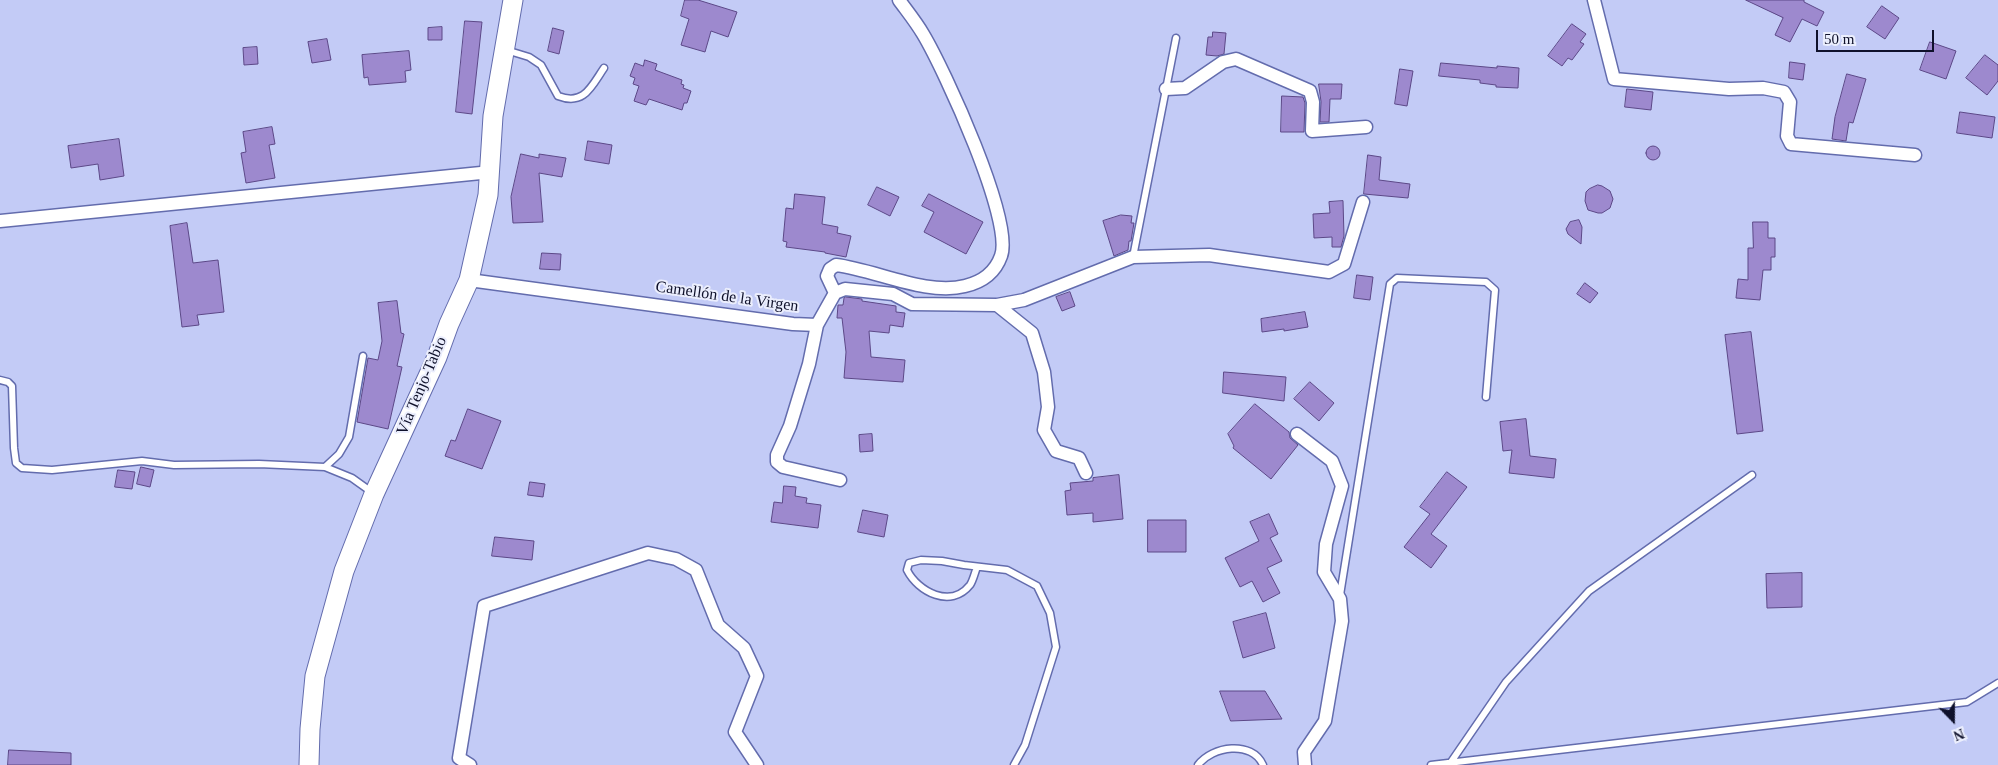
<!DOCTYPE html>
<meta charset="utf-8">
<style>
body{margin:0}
#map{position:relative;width:1998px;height:765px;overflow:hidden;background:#c3cbf6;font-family:Georgia,serif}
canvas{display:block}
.north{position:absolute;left:1928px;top:695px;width:50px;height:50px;-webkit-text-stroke:4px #ebeefd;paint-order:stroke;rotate:158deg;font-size:14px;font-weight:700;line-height:20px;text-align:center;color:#0f112b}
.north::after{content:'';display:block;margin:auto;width:18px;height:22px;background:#0f112b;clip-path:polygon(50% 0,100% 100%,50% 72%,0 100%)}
.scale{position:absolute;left:1816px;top:30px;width:118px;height:22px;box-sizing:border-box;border:2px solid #0f112b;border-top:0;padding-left:6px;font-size:15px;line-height:18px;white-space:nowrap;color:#0f112b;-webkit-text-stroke:4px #ebeefd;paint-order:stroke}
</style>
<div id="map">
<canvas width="1998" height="765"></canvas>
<div class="north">N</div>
<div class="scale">50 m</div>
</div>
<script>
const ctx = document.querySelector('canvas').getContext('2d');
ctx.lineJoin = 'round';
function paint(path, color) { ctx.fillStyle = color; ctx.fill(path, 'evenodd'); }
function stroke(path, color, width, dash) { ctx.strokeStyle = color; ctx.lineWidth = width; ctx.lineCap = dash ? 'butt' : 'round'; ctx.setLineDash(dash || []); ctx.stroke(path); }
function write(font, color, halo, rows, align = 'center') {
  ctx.font = font + ' Georgia,serif'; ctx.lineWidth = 4; ctx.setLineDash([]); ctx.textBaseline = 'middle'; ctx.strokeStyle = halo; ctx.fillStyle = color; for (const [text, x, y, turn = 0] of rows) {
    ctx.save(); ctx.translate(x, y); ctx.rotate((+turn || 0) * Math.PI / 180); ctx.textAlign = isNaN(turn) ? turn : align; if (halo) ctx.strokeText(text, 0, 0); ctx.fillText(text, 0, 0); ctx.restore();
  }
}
const building = new Path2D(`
 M685,0H698L737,12L728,37L711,31L705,52L681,45L689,19L681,16Z
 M1746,0H1804V2L1824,12L1817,26L1802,19L1790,42L1775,35L1783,18Z
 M1882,6L1899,18L1885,39L1867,27Z
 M465,21L482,22L472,114L456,112Z
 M1572,24L1586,34L1580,42L1584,44L1572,60L1568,58L1562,66L1548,56Z
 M442,27V40H428V28Z
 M553,28L564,31L559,54L548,51Z
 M1213,32L1226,33L1224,54L1217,56L1206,55L1208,37H1212Z
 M327,39L331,60L312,63L308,42Z
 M1930,42L1956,51L1946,79L1920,70Z
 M257,47L258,64L244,65L243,48Z
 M409,51L411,70L405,71L406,82L369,85L368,77L364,78L362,55Z
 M1985,55L1998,65V81L1987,95L1966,78Z
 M645,60L657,64L655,70L682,80L681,84L684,85L683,88L691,91L687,103H684L682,110L649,99L646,105L634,101L639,86L633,84L635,78L630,76L635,63L643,66Z
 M1790,62L1805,64L1803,80L1789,78Z
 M1441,63L1497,68V66L1519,68L1518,88L1496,87V85L1480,83V80L1439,76Z
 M1400,69L1413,71L1407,106L1395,104Z
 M1847,74L1866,79L1853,123L1849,122L1846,141L1832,139L1835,117Z
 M1319,84H1342L1341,99H1330L1329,122H1320L1321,102Z
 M1627,89L1653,92L1651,110L1625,107Z
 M1282,96L1303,97L1305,103L1304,132H1281Z
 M1960,112L1995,117L1992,138L1957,133Z
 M272,127L275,144L269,145L275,178L246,183L241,153L246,152L243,132Z
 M119,139L124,176L100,180L98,164L71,168L68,146Z
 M588,141L612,145L609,164L585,160Z
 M1646 153a7 7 0 1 1 14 0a7 7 0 1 1-14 0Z
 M521,154L539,158V154L566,158L562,177L539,173L543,222L513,223L511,197Z
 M1368,155L1381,157L1379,180L1410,184L1408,198L1364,194Z
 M1598,185L1602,186L1610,191L1613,199L1610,208L1602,213H1598L1588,210L1585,201L1586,192L1589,189Z
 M877,187L899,197L890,216L868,205Z
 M795,194L825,197L822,224L838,227L837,233L851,236L846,257L825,253V252L786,247L787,242L783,241L786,208L793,209Z
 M929,194L983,222L966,254L924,232L934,212L922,206Z
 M1343,201L1344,236L1341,247H1332V237L1314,238L1313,214L1330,213L1329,202Z
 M1121,215L1132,216L1131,223H1134L1131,241H1129L1128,250L1114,256L1103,221Z
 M1579,220L1582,227L1581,244L1568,234L1566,229L1570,222Z
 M1753,222H1768V238H1775V257H1771V270H1763L1760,300L1736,298L1738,279L1748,280V248H1753Z
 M187,223L193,263L218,260L224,312L197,315L199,325L182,327L170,226Z
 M542,253L561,254L560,270L540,269Z
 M1357,275L1373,277L1370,300L1354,298Z
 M1585,283L1598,293L1590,303L1577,294Z
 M1070,292L1075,306L1062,311L1056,297Z
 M846,297L862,299V301L896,306V312L905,313L903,327L890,325L889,333L869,331L871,357L905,360L903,382L844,378L846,352L842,318H837L838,305H843L844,298Z
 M397,301L401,333L404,334L397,366L402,367L388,429L357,422L368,358L378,360L382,341L378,303Z
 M1305,312L1308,327L1284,331V329L1262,332L1261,319Z
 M1751,332L1763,431L1737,434L1725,335Z
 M1224,372L1286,377L1284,401L1223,393Z
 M1310,382L1334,403L1319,421L1294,399Z
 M1255,404L1289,432L1290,438L1298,445L1271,479L1233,448L1234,446L1228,434Z
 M468,409L501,421L482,469L445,456L451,440L455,441Z
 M1526,419L1530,456L1556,459L1554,478L1509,473L1512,450L1503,451L1500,422Z
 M872,434L873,451L860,452L859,435Z
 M141,467L154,470L150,487L137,484Z
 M118,470L135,472L132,489L115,487Z
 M1447,472L1467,487L1431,534L1447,546L1431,568L1404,547L1430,514L1420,507Z
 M1119,475L1123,519L1093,522V513L1067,515L1065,491L1071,490L1070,483L1093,481V478Z
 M530,482L545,484L543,497L528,495Z
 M784,486L796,487L795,496L807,498L806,503L821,505L818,528L771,522L774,502L782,503Z
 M863,510L888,515L884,537L858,532Z
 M1269,514L1278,534L1270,538L1282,561L1267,568L1280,593L1263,602L1252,581L1240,587L1225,558L1259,541L1250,522Z
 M1148,520H1186V552H1148Z
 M495,537L534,541L532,560L492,556Z
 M1802,573V607L1767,608L1766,574Z
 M1266,613L1275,648L1243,658L1233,622Z
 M1220,691H1265L1282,719L1231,721Z
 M9,750L71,753V765H8Z`);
paint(building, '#9d89ce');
stroke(building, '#5c4887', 1);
const service = new Path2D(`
 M506,50L529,57L541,65L558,96C584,106 591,87 604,68
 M1133,257L1176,38
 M0,380L8,382L12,386L14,448L16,463L22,468L52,470L142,461L174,465L259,464L325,467L352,478L373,493
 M325,467L339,454L349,437L363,356
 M977,567C975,572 973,581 970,585C951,609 918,592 907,570L909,563L921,560L942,561L964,565L1007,570L1037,586L1050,613L1056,647L1025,745L1014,765
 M1340,595L1390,284L1397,278L1486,282L1495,290L1486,397
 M1451,762L1506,682L1589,591L1752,475
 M1198,765C1212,746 1252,740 1263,765
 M1431,765L1967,702L1998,683`);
const minor = new Path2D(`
 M1594,0L1614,79L1729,89L1763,88L1784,92L1790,102L1787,136L1791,144L1915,155
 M1166,89L1185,88L1223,62L1236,59L1310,91L1313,102L1312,131L1366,127
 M0,221L491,172
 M469,280L793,324L817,325
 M835,293L827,276L830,269L836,265C876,270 927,296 965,286C982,282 995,273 1001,256C1014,221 944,69 923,34C916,22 907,11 899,0
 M997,305L1032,333L1044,372L1048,407L1044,430L1056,451L1079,458L1086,473
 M1297,434L1332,461L1342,486L1326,544L1324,572L1340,599L1342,621L1325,721L1304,752L1305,765
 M840,480L783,467L777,462V455L790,426L809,364L817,325L835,293L845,289L893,294L912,304L997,305L1024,300L1133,257L1209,255L1329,272L1344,264L1363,202
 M470,765L459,758L484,606L648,553L676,559L696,570L718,625L744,648L757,676L735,732L757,765`);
const secondary = new Path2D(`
 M309,765L310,729L315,676L344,571L374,494L437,357L449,324L469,280L488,195L493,116L513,0`);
stroke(service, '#636cad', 9);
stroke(minor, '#636cad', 15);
stroke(secondary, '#636cad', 21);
stroke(service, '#fff', 6);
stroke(minor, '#fff', 12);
stroke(secondary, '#fff', 19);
write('16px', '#0f112b', '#ebeefd', [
 ["Camellón de la Virgen",727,297,8],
 ["Vía Tenjo-Tabio",422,386,-67]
]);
</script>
